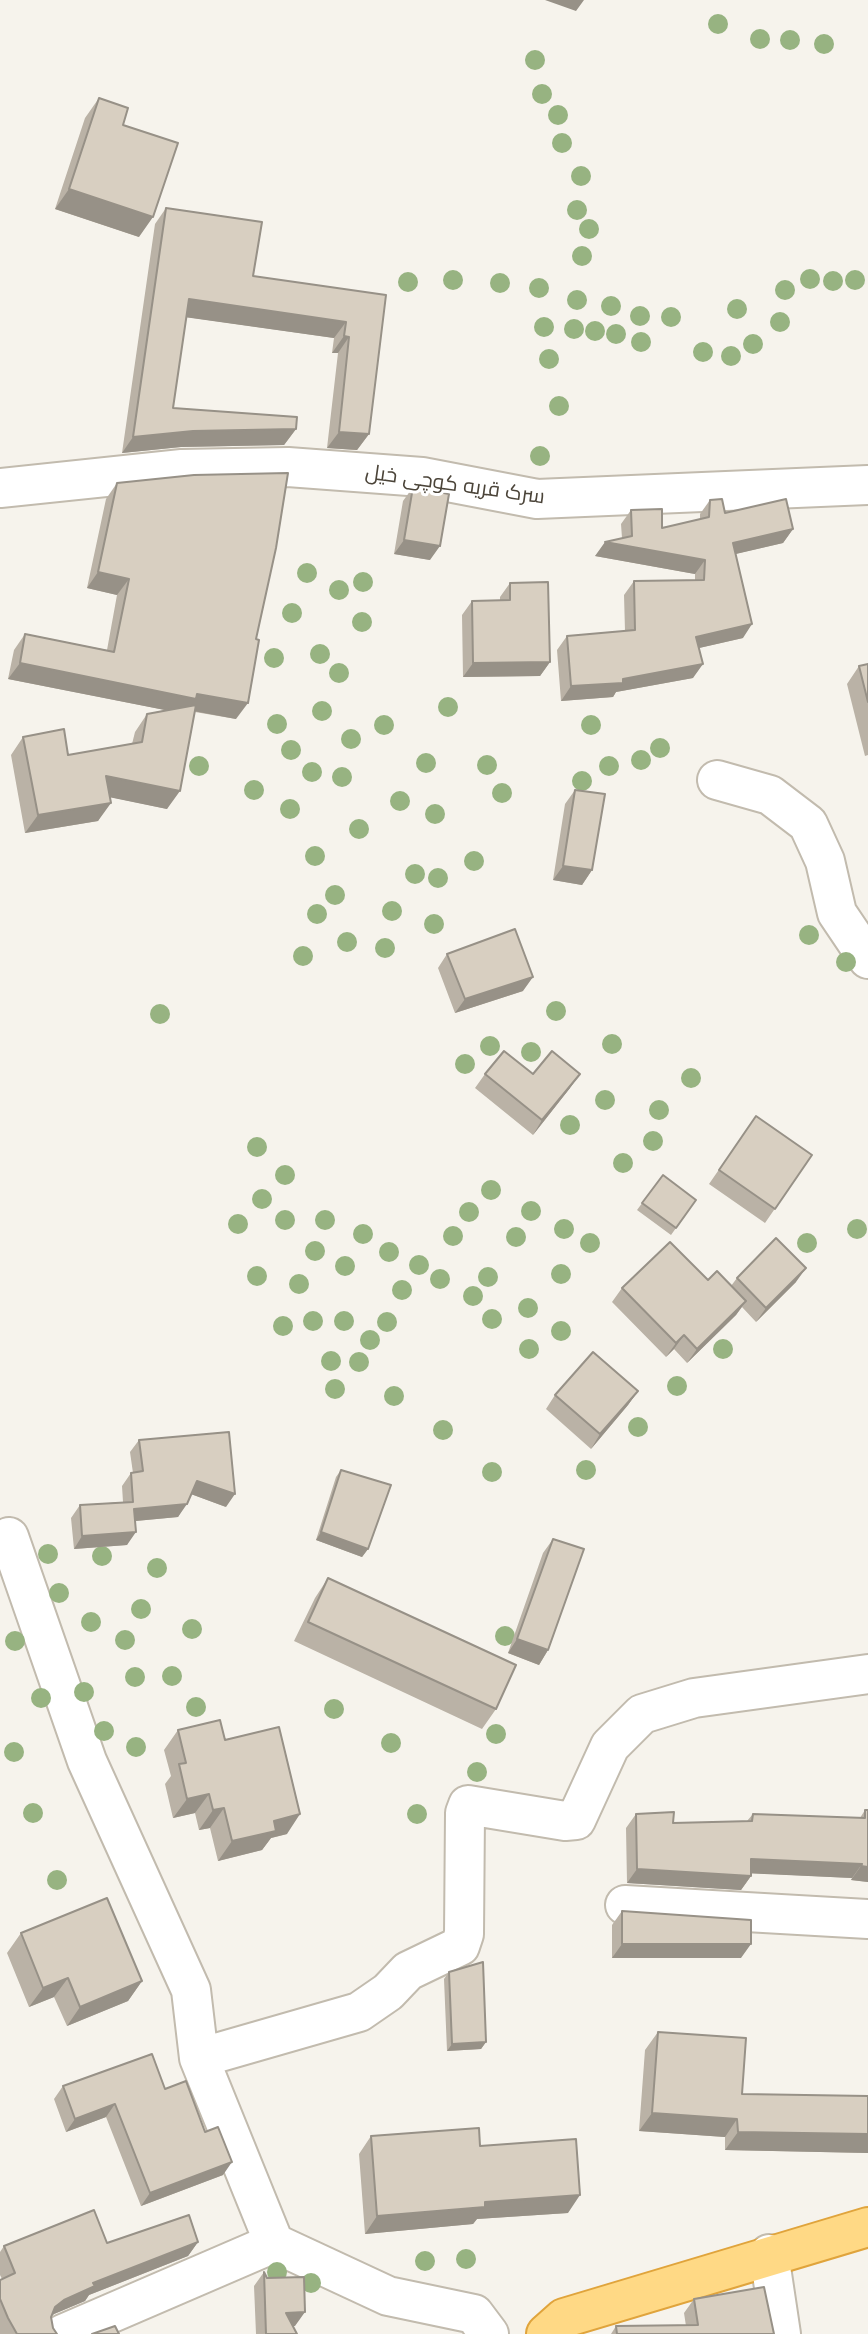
<!DOCTYPE html>
<meta charset="utf-8">
<style>
body{margin:0}
canvas{display:block;background:#f6f3ec}
</style>
<canvas width="868" height="2334"></canvas>
<script>
const ctx = document.querySelector('canvas').getContext('2d');
ctx.lineJoin = 'round';
function stroke(path, color, width, dash) { ctx.strokeStyle = color; ctx.lineWidth = width; ctx.lineCap = dash ? 'butt' : 'round'; ctx.setLineDash(dash || []); ctx.stroke(path); }
function paint(path, color) { ctx.fillStyle = color; ctx.fill(path, 'evenodd'); }
function write(font, color, halo, rows, align = 'center') {
  ctx.font = font + ' "Fira Sans",Cairo,sans-serif'; ctx.lineWidth = 6; ctx.setLineDash([]); ctx.textBaseline = 'middle'; ctx.strokeStyle = halo; ctx.fillStyle = color; for (const [text, x, y, turn = 0] of rows) {
    ctx.save(); ctx.translate(x, y); ctx.rotate((+turn || 0) * Math.PI / 180); ctx.textAlign = isNaN(turn) ? turn : align; if (halo) ctx.strokeText(text, 0, 0); ctx.fillText(text, 0, 0); ctx.restore();
  }
}
const minor = new Path2D(`
 M0,488L182,469L288,467L422,477L537,499L868,485
 M717,780L770,795L808,824L825,861L837,913L868,959
 M9,1537L87,1761L191,1990L199,2058L274,2243L388,2296L474,2314L489,2334
 M625,1905L868,1919
 M199,2058L359,2012L388,1992L408,1971L460,1946L464,1934L465,1813L468,1805L565,1821L576,1820L610,1746L642,1714L694,1698L868,1674
 M769,2254L781,2334
 M63,2334L274,2243`);
const trunk = new Path2D(`
 M546,2334L564,2318L868,2227`);
stroke(minor, '#c2bbae', 42);
stroke(trunk, '#e0a43c', 42);
stroke(minor, '#fff', 38);
stroke(trunk, '#ffd985', 38);
ctx.fillStyle = '#97b381';
for (const [x, y] of [
 [718,24],
 [760,39],
 [790,40],
 [824,44],
 [535,60],
 [542,94],
 [558,115],
 [562,143],
 [581,176],
 [577,210],
 [589,229],
 [582,256],
 [810,279],
 [453,280],
 [855,280],
 [833,281],
 [408,282],
 [500,283],
 [539,288],
 [785,290],
 [577,300],
 [611,306],
 [737,309],
 [640,316],
 [671,317],
 [780,322],
 [544,327],
 [574,329],
 [595,331],
 [616,334],
 [641,342],
 [753,344],
 [703,352],
 [731,356],
 [549,359],
 [559,406],
 [540,456],
 [307,573],
 [363,582],
 [339,590],
 [292,613],
 [362,622],
 [320,654],
 [274,658],
 [339,673],
 [448,707],
 [322,711],
 [277,724],
 [384,725],
 [591,725],
 [351,739],
 [660,748],
 [291,750],
 [641,760],
 [426,763],
 [487,765],
 [199,766],
 [609,766],
 [312,772],
 [342,777],
 [582,781],
 [254,790],
 [502,793],
 [400,801],
 [290,809],
 [435,814],
 [359,829],
 [315,856],
 [474,861],
 [415,874],
 [438,878],
 [335,895],
 [392,911],
 [317,914],
 [434,924],
 [809,935],
 [347,942],
 [385,948],
 [303,956],
 [846,962],
 [556,1011],
 [160,1014],
 [612,1044],
 [490,1046],
 [531,1052],
 [465,1064],
 [691,1078],
 [605,1100],
 [659,1110],
 [570,1125],
 [653,1141],
 [257,1147],
 [623,1163],
 [285,1175],
 [491,1190],
 [262,1199],
 [531,1211],
 [469,1212],
 [285,1220],
 [325,1220],
 [238,1224],
 [564,1229],
 [857,1229],
 [363,1234],
 [453,1236],
 [516,1237],
 [590,1243],
 [807,1243],
 [315,1251],
 [389,1252],
 [419,1265],
 [345,1266],
 [561,1274],
 [257,1276],
 [488,1277],
 [440,1279],
 [299,1284],
 [402,1290],
 [473,1296],
 [528,1308],
 [492,1319],
 [313,1321],
 [344,1321],
 [387,1322],
 [283,1326],
 [561,1331],
 [370,1340],
 [529,1349],
 [723,1349],
 [331,1361],
 [359,1362],
 [677,1386],
 [335,1389],
 [394,1396],
 [638,1427],
 [443,1430],
 [586,1470],
 [492,1472],
 [48,1554],
 [102,1556],
 [157,1568],
 [59,1593],
 [141,1609],
 [91,1622],
 [192,1629],
 [505,1636],
 [125,1640],
 [15,1641],
 [172,1676],
 [135,1677],
 [84,1692],
 [41,1698],
 [196,1707],
 [334,1709],
 [104,1731],
 [496,1734],
 [391,1743],
 [136,1747],
 [14,1752],
 [477,1772],
 [33,1813],
 [417,1814],
 [57,1880],
 [466,2259],
 [425,2261],
 [277,2272],
 [311,2283]
]) { ctx.beginPath(); ctx.arc(x, y, 10, 0, 2 * Math.PI); ctx.fill(); }
paint(new Path2D(`
 M99,98L139,237L55,209L85,118Z
 M166,208L253,276L386,295L369,434L357,450L327,448L338,353H332L334,338L186,317L173,408L296,429L284,445L181,447L122,453L155,224Z
 M117,483L236,719L195,712L167,809L110,797L98,821L25,833L11,755L23,737L68,755L132,744L135,732L147,714L165,710L8,679L14,650L25,634L107,650L117,595L87,588L106,499Z
 M413,487L430,560L394,554L403,501Z
 M710,500L725,513L793,529L783,543L735,554L743,638L699,648L693,678L616,692L613,697L561,701L557,650L567,636L625,631L624,595L634,581L695,580V574L595,556L622,538L621,524L631,510L662,528L700,519V514Z
 M510,583L550,662L540,676L463,677L462,615L472,601L500,600V597Z
 M868,664V755L865,756L847,684L859,666Z
 M575,790L592,870L582,885L553,880L565,804Z
 M447,954L523,991L455,1013L438,968Z
 M485,1074H533L570,1088L533,1135L475,1088Z
 M756,1116L812,1155L765,1223L709,1184Z
 M663,1175L696,1200L671,1235L637,1210Z
 M737,1278L796,1282L756,1322L742,1307L736,1315L687,1363L674,1349L666,1357L612,1302L622,1288L708,1280L731,1286Z
 M638,1391L628,1405L591,1449L546,1409L555,1395Z
 M139,1440L226,1507L191,1494L178,1517L135,1521L127,1545L74,1549L71,1518L80,1505L123,1502L122,1486L131,1473H133L130,1452Z
 M341,1470L368,1549L362,1557L316,1540L336,1477Z
 M553,1539L548,1650L539,1665L508,1653L543,1553Z
 M328,1578L496,1709L482,1729L294,1641L315,1598Z
 M178,1730L225,1740L287,1834L271,1838L262,1850L218,1861L210,1828L199,1830L195,1813L173,1818L165,1784L171,1776L164,1750Z
 M865,1810H868V1882L851,1880L852,1878L751,1873V1876L741,1890L627,1883L626,1828L636,1814L673,1823L747,1821L753,1814L860,1818Z
 M622,1911L741,1958H612V1925Z
 M21,1933L142,1981L128,2001L67,2026L54,1997L29,2007L7,1953Z
 M449,1972L486,2042L481,2049L447,2051L444,1979Z
 M658,2032L742,2094L868,2096V2153L725,2150V2137L639,2131L645,2050Z
 M63,2086L165,2089L205,2132L223,2175L141,2206L106,2117L66,2132L54,2099Z
 M371,2136L480,2146L568,2213L477,2219L473,2224L365,2234L359,2154Z
 M198,2242L188,2256L89,2295L85,2301L54,2314L51,2317L53,2328L57,2334H0V2280L2,2279L0,2275V2252L4,2246L107,2243Z
 M264,2272L295,2326H293L297,2334H256L254,2286Z
 M694,2299L774,2334H611L616,2326H686L684,2313Z`), '#bab2a6');
paint(new Path2D(`
 M545,0H584L576,11Z
 M69,189L153,217L139,237L55,209Z
 M189,299L346,322L334,338L177,316Z
 M344,336L349,337L338,353H332Z
 M296,429L284,445L181,447L122,453L133,437L193,431Z
 M339,432L369,434L357,450L327,448Z
 M793,529L783,543L723,557L733,543Z
 M404,540L440,546L430,560L394,554Z
 M605,542L705,560L695,574L595,556Z
 M98,572L129,579L117,595L87,588Z
 M752,624L743,638L686,651L696,637Z
 M550,662L540,676L463,677L473,663Z
 M20,663L197,694L248,703L236,719L188,710L185,714L8,679Z
 M703,664L693,678L616,692L613,697L561,701L571,686L623,679Z
 M106,776L180,791L167,809L94,794Z
 M111,803L98,821L25,833L38,815Z
 M563,866L592,870L582,885L553,880Z
 M533,977L523,991L455,1013L465,999Z
 M580,1074L570,1088L533,1135L542,1120Z
 M806,1268L796,1282L756,1322L766,1308Z
 M746,1301L736,1315L687,1363L697,1349Z
 M684,1335L674,1349L666,1357L676,1343Z
 M638,1391L628,1405L591,1449L600,1434Z
 M197,1481L235,1494L226,1507L188,1493Z
 M187,1504L178,1517L125,1522L134,1509Z
 M136,1532L127,1545L74,1549L82,1536Z
 M321,1532L368,1549L362,1557L316,1540Z
 M517,1639L548,1650L539,1665L508,1653Z
 M209,1794L195,1813L173,1818L187,1799Z
 M224,1808L210,1828L199,1830L213,1810Z
 M300,1814L287,1834L271,1838L262,1850L218,1861L232,1841L274,1821Z
 M751,1859L862,1864L852,1878L742,1873Z
 M861,1866L868,1867V1882L851,1880Z
 M637,1869L751,1876L741,1890L627,1883Z
 M622,1944H751L741,1958H612Z
 M68,1978L54,1997L29,2007L43,1988Z
 M142,1981L128,2001L67,2026L80,2007Z
 M486,2042L481,2049L447,2051L452,2044Z
 M115,2104L106,2117L66,2132L75,2119Z
 M652,2113L737,2119L725,2137L639,2131Z
 M738,2132L868,2134V2153L725,2150Z
 M232,2162L223,2175L141,2206L150,2193Z
 M580,2195L568,2213L477,2219L473,2224L365,2234L377,2216L485,2202Z
 M198,2242L188,2256L89,2295L85,2301L54,2314L45,2322L55,2307L64,2300L93,2283Z
 M305,2312L295,2326L276,2327L286,2313Z`), '#979187');
const building = new Path2D(`
 M99,98L128,108L123,125L178,143L153,217L69,189Z
 M166,208L262,222L253,276L386,295L369,434L339,432L349,337L344,336L346,322L189,299L173,408L297,417L296,429L193,431L133,437Z
 M288,473L276,548L256,639L259,640L248,703L197,694L196,699L20,663L25,634L114,652L129,579L98,572L117,483L194,475Z
 M413,487L449,494L440,546L404,540Z
 M722,499L725,513L786,499L793,529L733,543L752,624L696,637L703,664L623,679V683L571,686L567,636L635,630L634,581L704,580L705,560L605,542L632,536L631,510L662,509V528L709,517L710,500Z
 M548,582L550,662L473,663L472,601L510,600V583Z
 M868,664V702L859,666Z
 M196,705L180,791L106,776L111,803L38,815L23,737L64,729L68,755L142,742L147,714Z
 M575,790L605,794L592,870L563,866Z
 M515,929L533,977L465,999L447,954Z
 M504,1051L533,1074L552,1051L580,1074L542,1120L485,1074Z
 M756,1116L812,1155L775,1209L719,1170Z
 M663,1175L696,1200L676,1228L642,1203Z
 M776,1238L806,1268L766,1308L737,1278Z
 M670,1242L708,1280L717,1271L746,1301L697,1349L684,1335L676,1343L622,1288Z
 M593,1352L638,1391L600,1434L555,1395Z
 M229,1432L235,1494L197,1481L187,1504L134,1509L136,1532L82,1536L80,1505L133,1502L131,1473L143,1471L139,1440Z
 M341,1470L391,1485L368,1549L321,1532Z
 M553,1539L584,1549L548,1650L517,1639Z
 M328,1578L516,1665L496,1709L308,1622Z
 M220,1720L225,1740L279,1727L300,1814L274,1821L276,1831L232,1841L224,1808L213,1810L209,1794L187,1799L179,1764L186,1763L178,1730Z
 M865,1810H868V1867L861,1866L862,1864L751,1859V1876L637,1869L636,1814L674,1812L673,1823L752,1821L753,1814L865,1818Z
 M107,1898L142,1981L80,2007L68,1978L43,1988L21,1933Z
 M622,1911L751,1920V1944H622Z
 M483,1962L486,2042L452,2044L449,1972Z
 M658,2032L746,2038L742,2094L868,2096V2134L738,2132L737,2119L652,2113Z
 M152,2054L165,2089L186,2081L205,2132L218,2127L232,2162L150,2193L115,2104L75,2119L63,2086Z
 M479,2128L480,2146L576,2139L580,2195L485,2202V2207L377,2216L371,2136Z
 M94,2210L107,2243L189,2215L198,2242L93,2283L95,2286L64,2300L55,2307L51,2317L53,2328L57,2334H17L8,2318L0,2299V2280L15,2273L4,2246Z
 M264,2272L267,2278L304,2277L305,2312L286,2313L297,2334H266Z
 M764,2287L774,2334H617L616,2326L698,2325L694,2299Z
 M115,2326L119,2334H92Z`);
paint(building, '#d8cfc1');
stroke(building, '#979187', 2);
write('21px', '#4b4439', '#fff', [
 ["سرک قریه کوچی خیل",455,485,8]
]);
</script>
